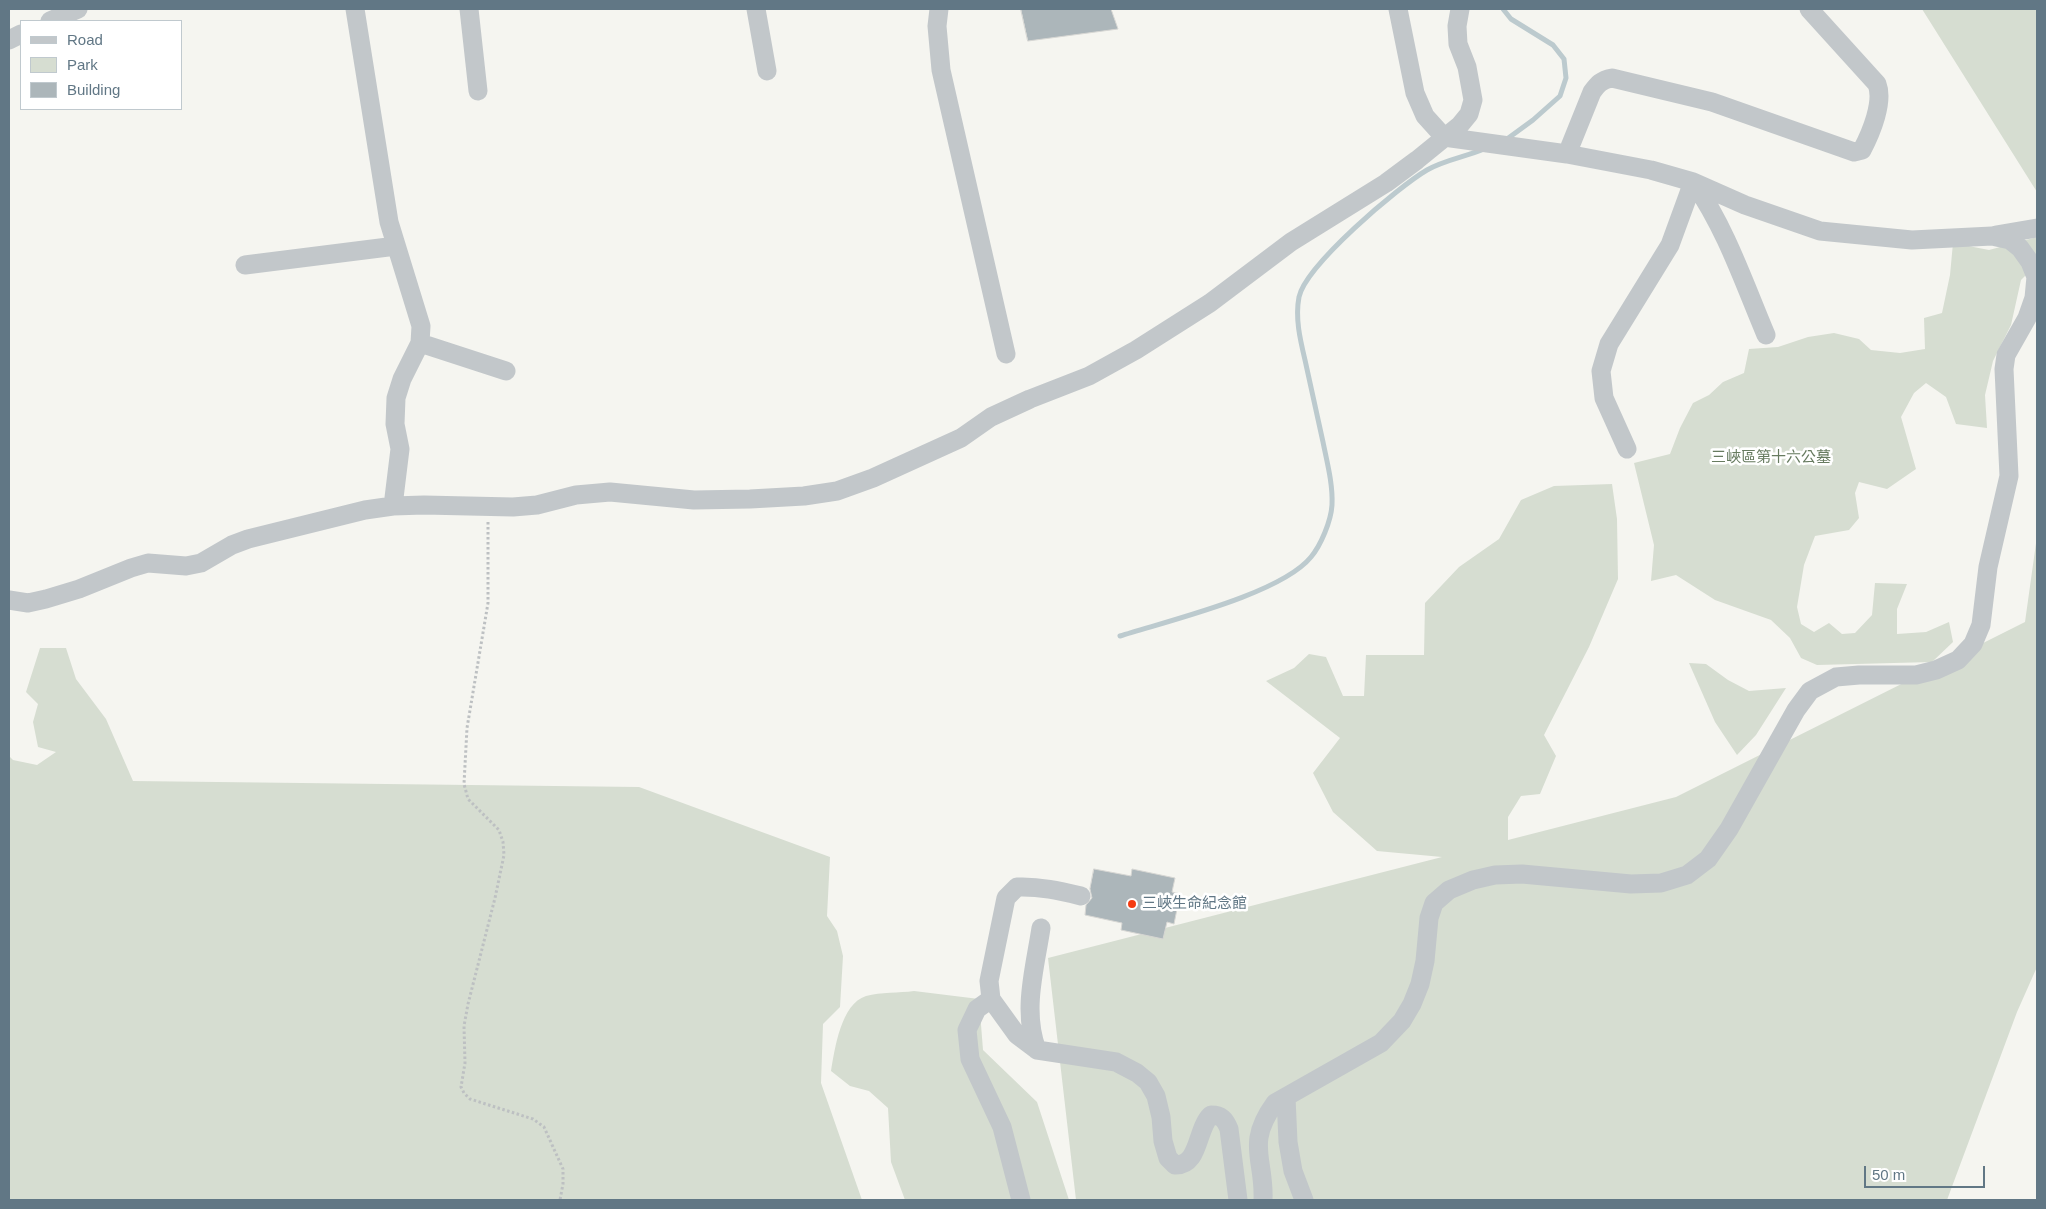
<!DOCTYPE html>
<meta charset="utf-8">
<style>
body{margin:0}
#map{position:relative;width:2046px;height:1209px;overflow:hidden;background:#f5f5f0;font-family:Helvetica,sans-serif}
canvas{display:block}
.frame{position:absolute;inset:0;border:10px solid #617785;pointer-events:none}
.legend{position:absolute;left:20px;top:20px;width:162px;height:90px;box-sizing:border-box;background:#fff;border:1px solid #c0c9ce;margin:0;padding:6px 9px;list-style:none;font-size:15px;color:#617785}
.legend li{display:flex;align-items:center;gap:10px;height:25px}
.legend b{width:25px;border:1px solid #c0c9ce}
.scale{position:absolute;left:1864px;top:1166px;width:121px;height:22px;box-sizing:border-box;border:2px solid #617785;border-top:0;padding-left:6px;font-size:15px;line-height:18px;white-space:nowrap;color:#617785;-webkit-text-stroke:4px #fff;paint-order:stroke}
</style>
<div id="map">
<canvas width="2046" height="1209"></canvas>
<div class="frame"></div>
<ul class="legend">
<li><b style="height:6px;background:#c2c7ca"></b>Road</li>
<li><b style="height:14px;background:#d6ddd1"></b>Park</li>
<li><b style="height:14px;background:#acb6ba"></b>Building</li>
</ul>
<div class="scale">50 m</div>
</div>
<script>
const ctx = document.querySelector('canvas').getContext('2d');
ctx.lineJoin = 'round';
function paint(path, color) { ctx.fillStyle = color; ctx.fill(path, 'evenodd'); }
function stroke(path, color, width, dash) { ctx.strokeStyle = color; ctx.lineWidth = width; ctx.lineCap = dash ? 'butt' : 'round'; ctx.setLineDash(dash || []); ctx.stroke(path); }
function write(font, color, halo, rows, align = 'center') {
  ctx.font = font + ' Helvetica,"Noto Sans TC",sans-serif'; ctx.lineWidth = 5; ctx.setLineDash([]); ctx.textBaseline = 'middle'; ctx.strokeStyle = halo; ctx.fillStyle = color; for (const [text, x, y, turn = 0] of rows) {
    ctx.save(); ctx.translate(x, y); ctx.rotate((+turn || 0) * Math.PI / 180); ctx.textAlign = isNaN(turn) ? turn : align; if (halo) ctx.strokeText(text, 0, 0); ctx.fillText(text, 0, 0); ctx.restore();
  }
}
paint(new Path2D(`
 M1922,9H2037V192Z
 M2037,237V264L2021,280L2011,325L1993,361L1985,395L1987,428L1956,424L1946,397L1926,383L1914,393L1901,417L1916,469L1887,489L1859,482L1855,493L1859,518L1849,530L1815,536L1804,565L1797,607L1801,624L1814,632L1829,623L1842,634L1855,633L1872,615L1875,583L1907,584L1897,609V634L1926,632L1949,622L1953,642L1932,662L1817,665L1801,658L1790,638L1771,620L1715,600L1676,575L1651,581L1654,545L1634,463L1670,454L1680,428L1693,403L1709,395L1723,382L1744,373L1749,349L1778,347L1808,337L1834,333L1859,339L1871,350L1900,353L1925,349L1924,318L1942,313L1950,275L1953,243L1989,250Z
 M1612,484L1617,519L1618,579L1589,647L1544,735L1556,756L1540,794L1521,796L1508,817V840L1676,797L2025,622L2037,536V967L2017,1012L1947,1200H1076L1048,958L1442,857L1377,851L1333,812L1313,773L1340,738L1266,681L1294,668L1309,654L1326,657L1343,696H1364L1366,655H1424L1425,603L1459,567L1499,539L1521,500L1554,486Z
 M40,648H66L76,679L106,719L133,781L639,787L830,857L827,916L837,931L843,956L840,1007L823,1024L821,1083L862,1200H9V756L13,760L37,765L56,752L38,747L33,722L38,704L26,692Z
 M1689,663L1706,664L1728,680L1749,691L1786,688L1756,735L1737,755L1715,722Z
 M914,991L979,999L983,1050L1037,1102L1069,1200H905L891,1162L888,1108L869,1091L850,1086L831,1071C835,1048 841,1004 866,996C881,992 899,993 914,991Z`), '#d6ddd1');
stroke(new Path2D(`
 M1503,9L1511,19L1553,45L1564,59L1566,78L1560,96L1533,120L1507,139
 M1120,636C1167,621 1281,594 1311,557C1321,545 1331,521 1332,505C1333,484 1327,462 1323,442C1317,414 1311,387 1305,360C1300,339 1295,318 1299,297C1306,265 1398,187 1427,170C1444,160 1465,157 1484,149`), '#bccace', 5);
const building = new Path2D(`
 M1021,9H1111L1118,29L1028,41Z
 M1094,869L1131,876L1132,869L1175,878L1172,892L1180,894L1174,924L1167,922L1163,939L1121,930L1122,923L1085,915L1086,905L1092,898L1090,889Z`);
paint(building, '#acb6ba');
stroke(building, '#d6d6d3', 1);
stroke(new Path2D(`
 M488,522V603L467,728L464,784L468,799L499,830L503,842L504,855L495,898L468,1004L464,1026L465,1063L461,1087L464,1093L470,1099L533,1119L544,1127L563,1169V1184L560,1200`), '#bdc0c2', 3, [2.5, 2.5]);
stroke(new Path2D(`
 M355,9L389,222L421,326L420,343L402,379L396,398L395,424L400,449L393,506
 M469,9L478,91
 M756,9L767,71
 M939,9L937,26L941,70L1006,354
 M50,21L78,9
 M9,40L21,34
 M1567,154L1592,92C1598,84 1601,80 1612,78L1712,102L1854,152L1862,150C1871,133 1884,102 1877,84L1809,9
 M1694,183C1726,229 1744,283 1766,335
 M1996,235L2037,228
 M245,265L396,246
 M420,343L506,371
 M1627,449L1604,398L1601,371L1609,344L1670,245L1693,182
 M9,600L28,603L46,599L79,589L131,568L148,563L186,566L201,563L232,545L248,539L365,510L393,506L424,505L513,507L537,505L576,495L610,492L694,500L750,499L804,496L837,491L873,478L961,438L991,417L1030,399L1089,376L1136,350L1210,303L1291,242L1386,183L1417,160L1460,125L1469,114L1473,100L1467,67L1458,44L1457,26L1460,9
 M1081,896C1060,891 1039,886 1017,887L1006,898L989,981L991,999L1017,1035L1037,1050L1116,1062L1137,1073L1148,1082L1156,1096L1161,1117L1163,1141L1168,1158L1175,1165C1200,1166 1196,1129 1211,1115C1221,1115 1225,1119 1229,1129L1238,1200
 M991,999L977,1009L967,1030L970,1059L1002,1127L1021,1200
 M1037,1050C1022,1011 1035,968 1041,928
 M1286,1097L1288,1142L1293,1171L1304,1200
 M1263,1200C1265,1159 1245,1144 1275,1103L1381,1043L1402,1021L1412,1004L1420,984L1425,961L1429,918L1434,903L1449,890L1473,880L1495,875L1522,874L1631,884L1661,883L1687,875L1708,859L1729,829L1796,710L1810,691L1836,677L1859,675H1916L1936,670L1958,660L1973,644L1981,625L1988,567L2009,476L2004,369L2006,355L2027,318L2034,298L2036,277L2030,262L2020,248L2010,240L1992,236L1912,240L1820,231L1745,205L1693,182L1651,170L1567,154L1444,137L1425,116L1415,93L1398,9`), '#c2c7ca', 19);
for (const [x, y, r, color] of [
 [1132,904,5,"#f43b11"]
]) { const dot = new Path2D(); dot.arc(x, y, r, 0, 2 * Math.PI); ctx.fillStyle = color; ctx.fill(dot); stroke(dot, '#fff', 2); }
write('15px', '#677b60', '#fff', [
 ["三峽區第十六公墓",1771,458]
]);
write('15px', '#617785', '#fff', [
 ["三峽生命紀念館",1142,904]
], 'left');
</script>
